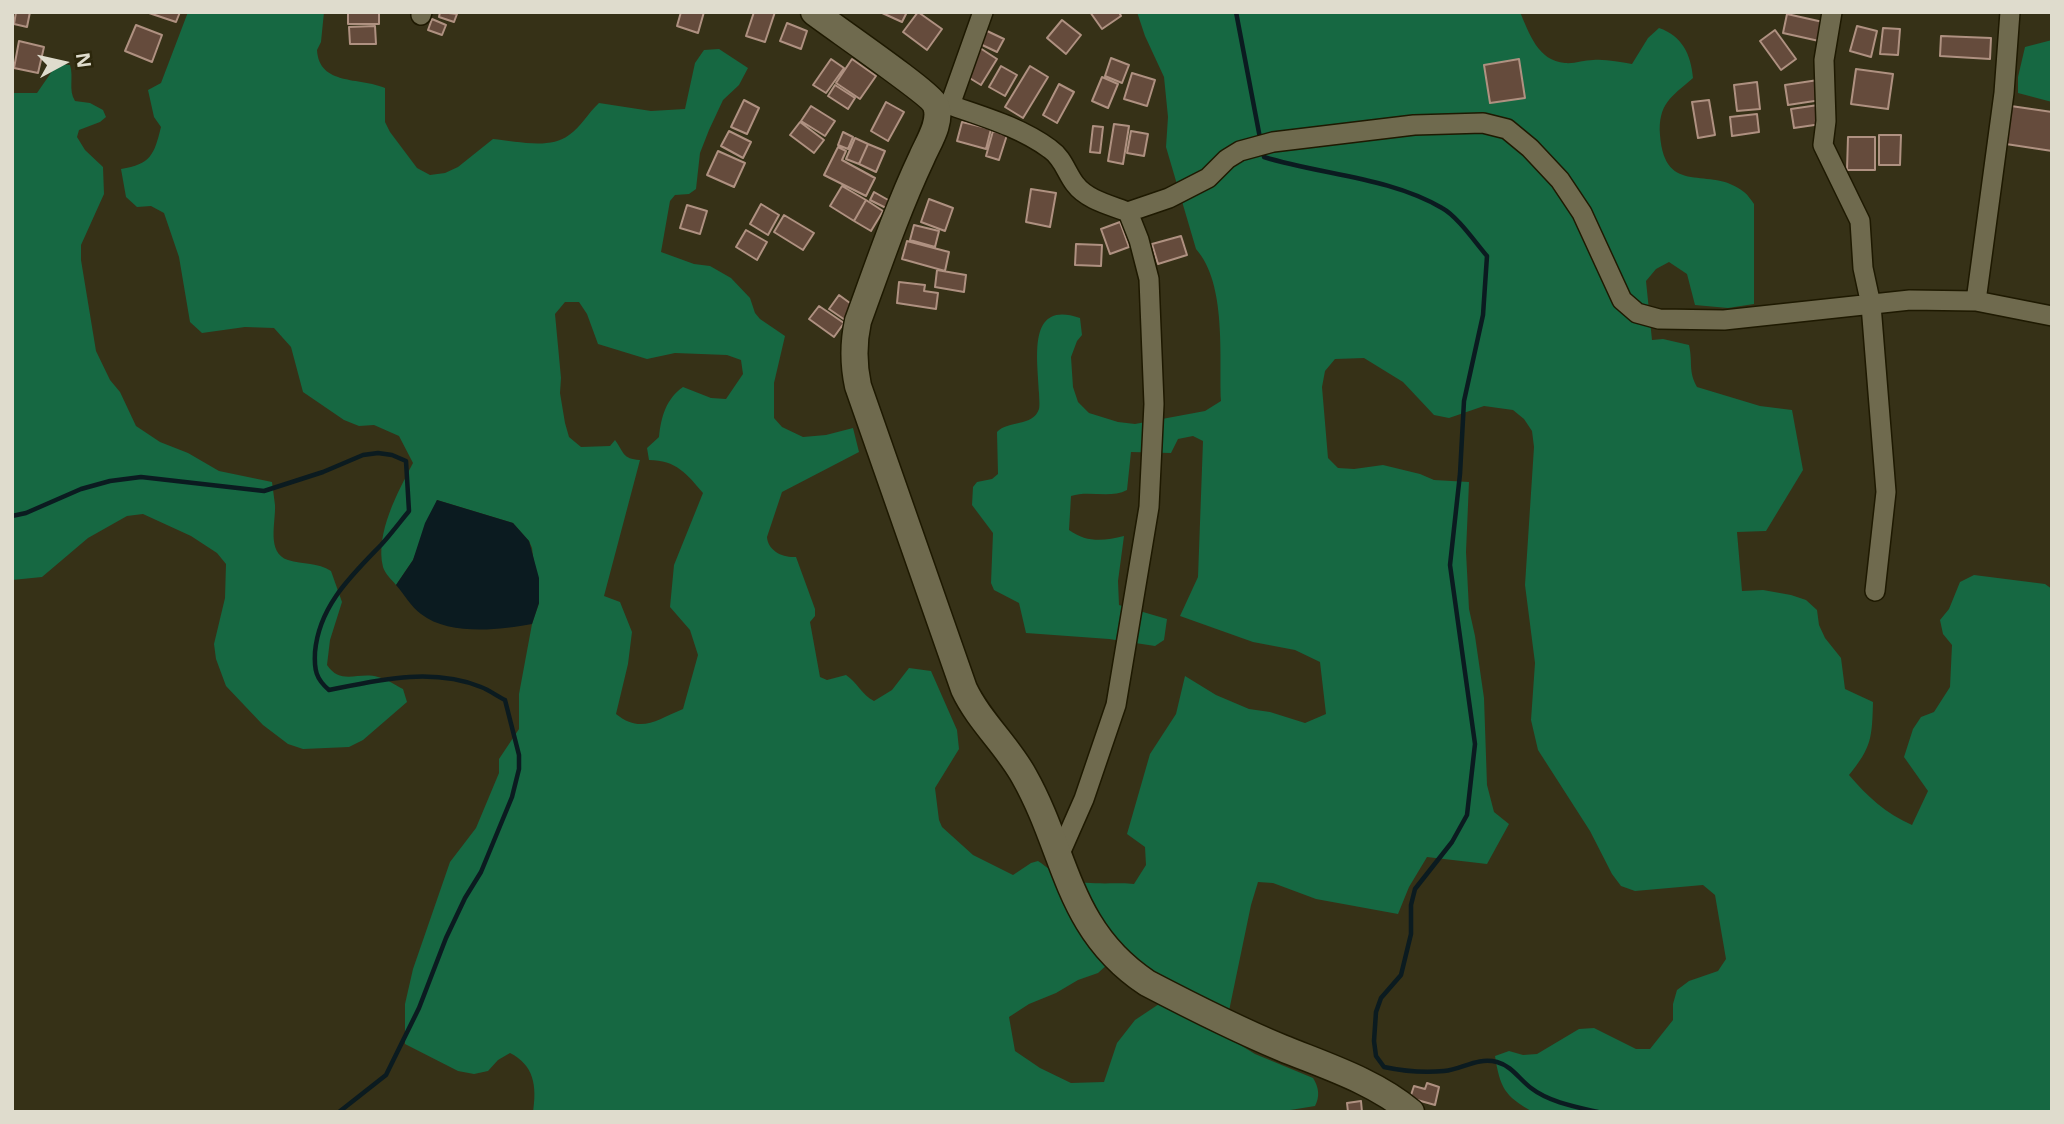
<!DOCTYPE html>
<style>
body{margin:0}
#map{position:relative;width:2064px;height:1124px;overflow:hidden;background:#363117;font-family:"Noto Sans",sans-serif}
canvas{display:block}
.frame{position:absolute;inset:0;border:14px solid #dfdccd;pointer-events:none}
.north{position:absolute;left:28px;top:28px;width:70px;height:70px;-webkit-text-stroke:5px #2c270c;paint-order:stroke;rotate:82deg;font-size:19px;font-weight:700;line-height:28px;text-align:center;color:#dfdccd}
.north::after{content:'';display:block;margin:auto;width:24px;height:32px;background:#dfdccd;clip-path:polygon(50% 0,100% 100%,50% 72%,0 100%)}
</style>
<div id="map">
<canvas width="2064" height="1124"></canvas>
<div class="frame"></div>
<div class="north">N</div>
</div>
<script>
const ctx = document.querySelector('canvas').getContext('2d');
ctx.lineJoin = 'round';
function paint(path, color) { ctx.fillStyle = color; ctx.fill(path, 'evenodd'); }
function stroke(path, color, width, dash) { ctx.strokeStyle = color; ctx.lineWidth = width; ctx.lineCap = dash ? 'butt' : 'round'; ctx.setLineDash(dash || []); ctx.stroke(path); }
paint(new Path2D(`
 M188,12H324L321,42L317,50C319,86 360,77 385,88V122L390,132L417,168L430,175L445,173L458,167L493,139C516,141 550,150 569,135C581,127 588,113 599,103L651,111L685,109L695,63L704,50L719,49L748,68L739,85L723,100L709,130L700,153L696,189L689,194L675,195L670,201L661,252L694,264L710,266L731,278L750,298L755,313L760,319L785,336L774,383V418L782,427L803,437L826,435L853,428L859,452L782,492L767,537C768,551 783,558 796,557L815,609V616L810,622L820,677L827,680L846,675C857,682 862,695 874,701L892,690L909,668L931,671L957,730L959,749L935,788L939,820L942,827L973,855L1013,875L1031,863L1038,861C1047,867 1057,876 1067,879C1089,886 1112,882 1134,884L1146,865L1145,847L1127,834L1150,754L1176,714L1185,676L1216,695L1249,709L1270,712L1305,723L1326,714L1320,662L1295,650L1253,642L1180,616L1198,577L1203,441L1193,436L1178,439L1171,453L1131,452L1127,490C1110,499 1089,490 1071,496L1069,530C1087,543 1104,541 1124,536L1118,581L1119,605L1167,619L1164,640L1155,646L1109,639L1026,633L1019,603L994,590L991,583L993,533L972,505L973,487L977,482L992,479L998,474L997,432C1008,420 1033,427 1039,409C1040,405 1039,397 1039,393C1038,360 1026,299 1080,318L1082,335L1077,341L1071,357L1073,387L1078,402L1089,413L1118,422L1135,424L1205,411L1221,401C1219,357 1227,284 1196,249L1166,147L1168,117L1164,77L1145,36L1137,12H1520C1529,33 1538,61 1565,63C1574,64 1584,60 1593,60C1606,59 1619,62 1632,64L1648,38L1659,28C1682,36 1691,54 1693,78C1671,97 1658,104 1660,135C1665,199 1710,164 1744,192C1748,195 1751,200 1754,204V304L1728,308L1695,305L1687,274L1669,262L1656,269L1646,281L1652,340L1663,339L1689,345C1693,363 1688,371 1697,387L1760,406L1792,410L1803,470L1766,531L1737,532L1742,591L1763,590L1791,595L1806,600L1817,610L1819,625L1825,638L1841,658L1845,689L1873,702C1872,737 1872,747 1849,775C1868,797 1885,813 1912,825L1928,791L1904,757L1913,729L1921,717L1934,712L1950,687L1952,645L1943,634L1940,620L1949,609L1960,582L1974,575L2045,584L2052,589V1112H1533C1504,1096 1500,1087 1495,1056L1509,1051L1523,1055L1537,1054L1579,1029L1594,1028L1636,1049H1650L1673,1020V1004L1677,990L1689,981L1718,971L1726,959L1715,895L1703,885L1635,891L1621,886L1612,874L1590,831L1538,750L1531,720L1535,663L1525,585L1534,447L1532,431L1524,419L1513,410L1484,406L1449,418L1434,415L1403,382L1364,358L1335,359L1325,371L1322,387L1328,458L1338,468L1354,469L1383,465L1420,474L1434,480L1469,482L1466,552L1469,609L1475,636L1484,698L1487,785L1494,812L1509,824L1487,864L1427,857L1409,887L1398,914L1316,899L1273,883L1258,882L1251,905L1224,1035L1255,1054L1313,1078C1319,1087 1320,1097 1315,1106L1278,1112H533C537,1086 534,1065 510,1053L498,1060L488,1071L474,1074L458,1071L405,1044V1004L413,969L450,862L476,828L499,773V759L519,729V694L532,624L539,603L532,548L529,541L513,523L437,500L413,560L396,585C392,580 385,574 383,567C375,533 398,492 413,463L399,436L374,425L359,426L344,420L303,392L291,347L274,328L245,327L202,333L190,322L179,257L164,213L151,206L137,207L126,197L121,169C151,164 154,155 161,127L154,117L148,90L161,83ZM565,302H579L587,314L598,344L647,359L675,353L727,355L741,360L743,374L726,399L711,398L683,387C666,399 661,417 659,437L647,448L649,460C676,460 687,474 703,493L674,565L670,607L690,630L698,655L683,709C656,720 641,734 616,714L628,664L632,632L620,602L604,596L640,460C622,459 624,452 615,440L610,446L581,447L569,437L565,423L560,393L561,378L555,314ZM1121,952L1180,990L1135,1020L1117,1043L1104,1082L1071,1083L1040,1068L1015,1051L1009,1017L1029,1004L1056,993L1078,980L1098,973Z
 M2052,40V102L2018,93V77L2025,47Z
 M57,64L70,65C74,77 68,90 75,101L90,103L103,110L106,117L100,122L79,130L77,137L85,150L103,167L104,194L81,245V260L96,351L110,380L120,392L136,426L160,442L188,453L219,471L272,482C273,490 274,497 275,505C276,522 266,553 288,560C303,565 318,562 331,571L342,602L330,640L327,665C341,686 359,671 378,677C387,679 395,685 403,689L407,702L363,740L349,747L303,749L288,744L263,725L226,686L216,659L214,644L225,598L226,564L217,553L191,536L143,514L127,516L88,538L42,577L12,580V93H37Z`), '#166842');
paint(new Path2D(`
 M437,500L513,523L529,541L539,578V603L532,624C500,630 449,636 421,614C411,607 404,594 396,585L413,560L425,523Z`), '#0b1b20');
stroke(new Path2D(`
 M1236,12L1260,138
 M1263,150L1264,157C1322,175 1389,177 1442,208C1457,216 1475,242 1487,256L1483,315L1464,401L1460,474L1450,565L1475,744L1467,815L1452,842L1415,889L1411,905V934L1401,975L1381,998L1376,1012L1374,1041L1376,1056L1384,1067C1403,1071 1424,1073 1444,1071C1463,1069 1477,1057 1497,1062C1512,1066 1519,1079 1531,1088C1549,1102 1576,1107 1598,1112
 M12,516L26,513L81,489L110,481L141,477L264,491L323,472L363,455L378,453L392,455L406,461L409,511C400,522 391,534 381,545C351,576 319,606 315,652C314,670 316,679 329,690C378,680 432,667 481,687C489,690 497,696 505,700L519,755V769L512,797L481,872L465,898L446,938L419,1008L386,1075L339,1112`), '#0b1b20', 4.5);
const building = new Path2D(`
 M16,12H30L27,27L14,24Z
 M146,12H180L176,22Z
 M348,12H379V24H348Z
 M440,12L457,14L454,22L439,17Z
 M681,12H704L698,33L677,26Z
 M754,12H775L765,42L746,36Z
 M880,12H907L902,22Z
 M918,12L942,29L927,50L903,32Z
 M1090,12H1119L1121,16L1102,29Z
 M1787,14L1823,22L1819,41L1783,33Z
 M432,19L446,25L442,35L428,30Z
 M1062,20L1081,35L1066,54L1047,38Z
 M787,23L807,31L801,49L780,41Z
 M136,25L162,35L152,62L125,51Z
 M375,26L376,44H350L349,27Z
 M1857,26L1877,31L1871,57L1850,51Z
 M1883,28L1900,29L1898,55L1880,54Z
 M985,30L1004,39L997,52L978,43Z
 M1775,30L1796,59L1781,70L1760,41Z
 M1941,36L1991,38L1990,59L1940,56Z
 M19,41L44,47L38,73L14,68Z
 M980,48L997,59L981,85L963,74Z
 M1111,58L1129,65L1122,83L1105,76Z
 M831,59L844,68L826,93L813,85Z
 M852,59L876,76L860,99L836,83Z
 M1519,59L1525,98L1490,103L1484,65Z
 M1001,66L1017,75L1005,96L989,87Z
 M1030,66L1048,77L1023,118L1005,107Z
 M1856,69L1893,74L1888,109L1851,104Z
 M1132,73L1155,80L1147,106L1124,99Z
 M1102,77L1118,84L1108,108L1092,101Z
 M1818,80L1821,100L1788,105L1785,85Z
 M1757,82L1760,109L1737,111L1734,85Z
 M1059,84L1074,92L1057,123L1043,115Z
 M835,85L855,98L848,109L828,96Z
 M744,100L759,108L747,134L731,127Z
 M1709,100L1715,135L1698,138L1692,102Z
 M886,102L904,112L888,141L871,131Z
 M1818,105L1821,124L1794,128L1791,109Z
 M811,106L835,121L825,136L801,121Z
 M2011,106L2052,112V151L2006,144Z
 M1757,114L1759,132L1732,136L1730,117Z
 M800,122L824,140L814,153L790,135Z
 M962,122L991,129L986,149L957,141Z
 M1114,124L1129,126L1123,164L1108,161Z
 M1093,126L1103,127L1100,153L1090,152Z
 M729,131L751,142L743,158L721,146Z
 M993,131L1007,135L999,160L986,156Z
 M1131,131L1148,134L1144,156L1127,153Z
 M843,132L853,137L848,149L838,145Z
 M1879,135H1901L1900,165H1879Z
 M1848,137H1875V170H1847Z
 M855,138L868,144L859,164L846,159Z
 M868,144L885,151L876,172L859,164Z
 M838,147L846,151L842,160L875,178L866,196L824,175Z
 M718,151L745,163L734,187L707,175Z
 M842,186L866,200L854,221L830,206Z
 M1031,189L1056,193L1050,227L1026,222Z
 M874,192L890,201L886,208L870,200Z
 M929,199L953,208L945,231L921,222Z
 M866,200L883,211L871,231L854,221Z
 M761,204L779,215L768,235L750,224Z
 M687,205L707,211L700,234L680,228Z
 M784,215L814,233L803,250L774,232Z
 M1120,222L1129,247L1110,254L1101,229Z
 M914,225L939,231L935,247L910,240Z
 M746,230L767,242L757,260L736,247Z
 M1181,236L1187,255L1158,264L1152,244Z
 M907,241L949,252L945,271L902,259Z
 M1076,244L1102,245L1101,266L1075,265Z
 M937,270L966,275L964,292L935,287Z
 M899,282L925,285L924,291L938,293L936,309L897,303Z
 M839,295L854,306L845,320L829,309Z
 M819,306L844,323L834,337L809,319Z
 M1427,1083L1439,1087L1435,1105L1410,1098L1414,1086L1425,1089Z
 M1361,1101L1362,1112H1348L1347,1103Z`);
paint(building, '#654b3c');
stroke(building, '#af9181', 2);
const street = new Path2D(`
 M1832,12L1824,60L1826,121L1823,145L1860,221L1863,268L1871,305L1886,492L1875,591
 M421,15L422,12
 M950,105C984,117 1020,127 1050,149C1063,158 1066,172 1075,184C1087,200 1110,205 1128,212L1139,240L1149,279L1154,404L1149,507L1116,705L1084,799L1058,858
 M937,106L950,105L983,12
 M1128,212L1169,198L1208,178L1227,159L1240,151L1273,142L1414,125L1483,123L1507,129L1530,148L1560,180L1582,213L1622,300L1637,313L1659,319L1724,320L1910,300L1976,301L2052,316
 M1976,301L2004,93L2010,12`);
const secondary = new Path2D(`
 M814,12C832,26 932,94 936,106C942,122 928,143 922,157C897,210 878,266 858,321C853,344 853,363 858,386L964,689C979,721 1007,745 1024,776C1067,852 1066,929 1147,983C1191,1006 1236,1029 1282,1048C1326,1066 1374,1081 1411,1112`);
stroke(street, '#1e1901', 22);
stroke(secondary, '#1e1901', 29);
stroke(street, '#6f6a4e', 19);
stroke(secondary, '#6f6a4e', 26);
</script>
